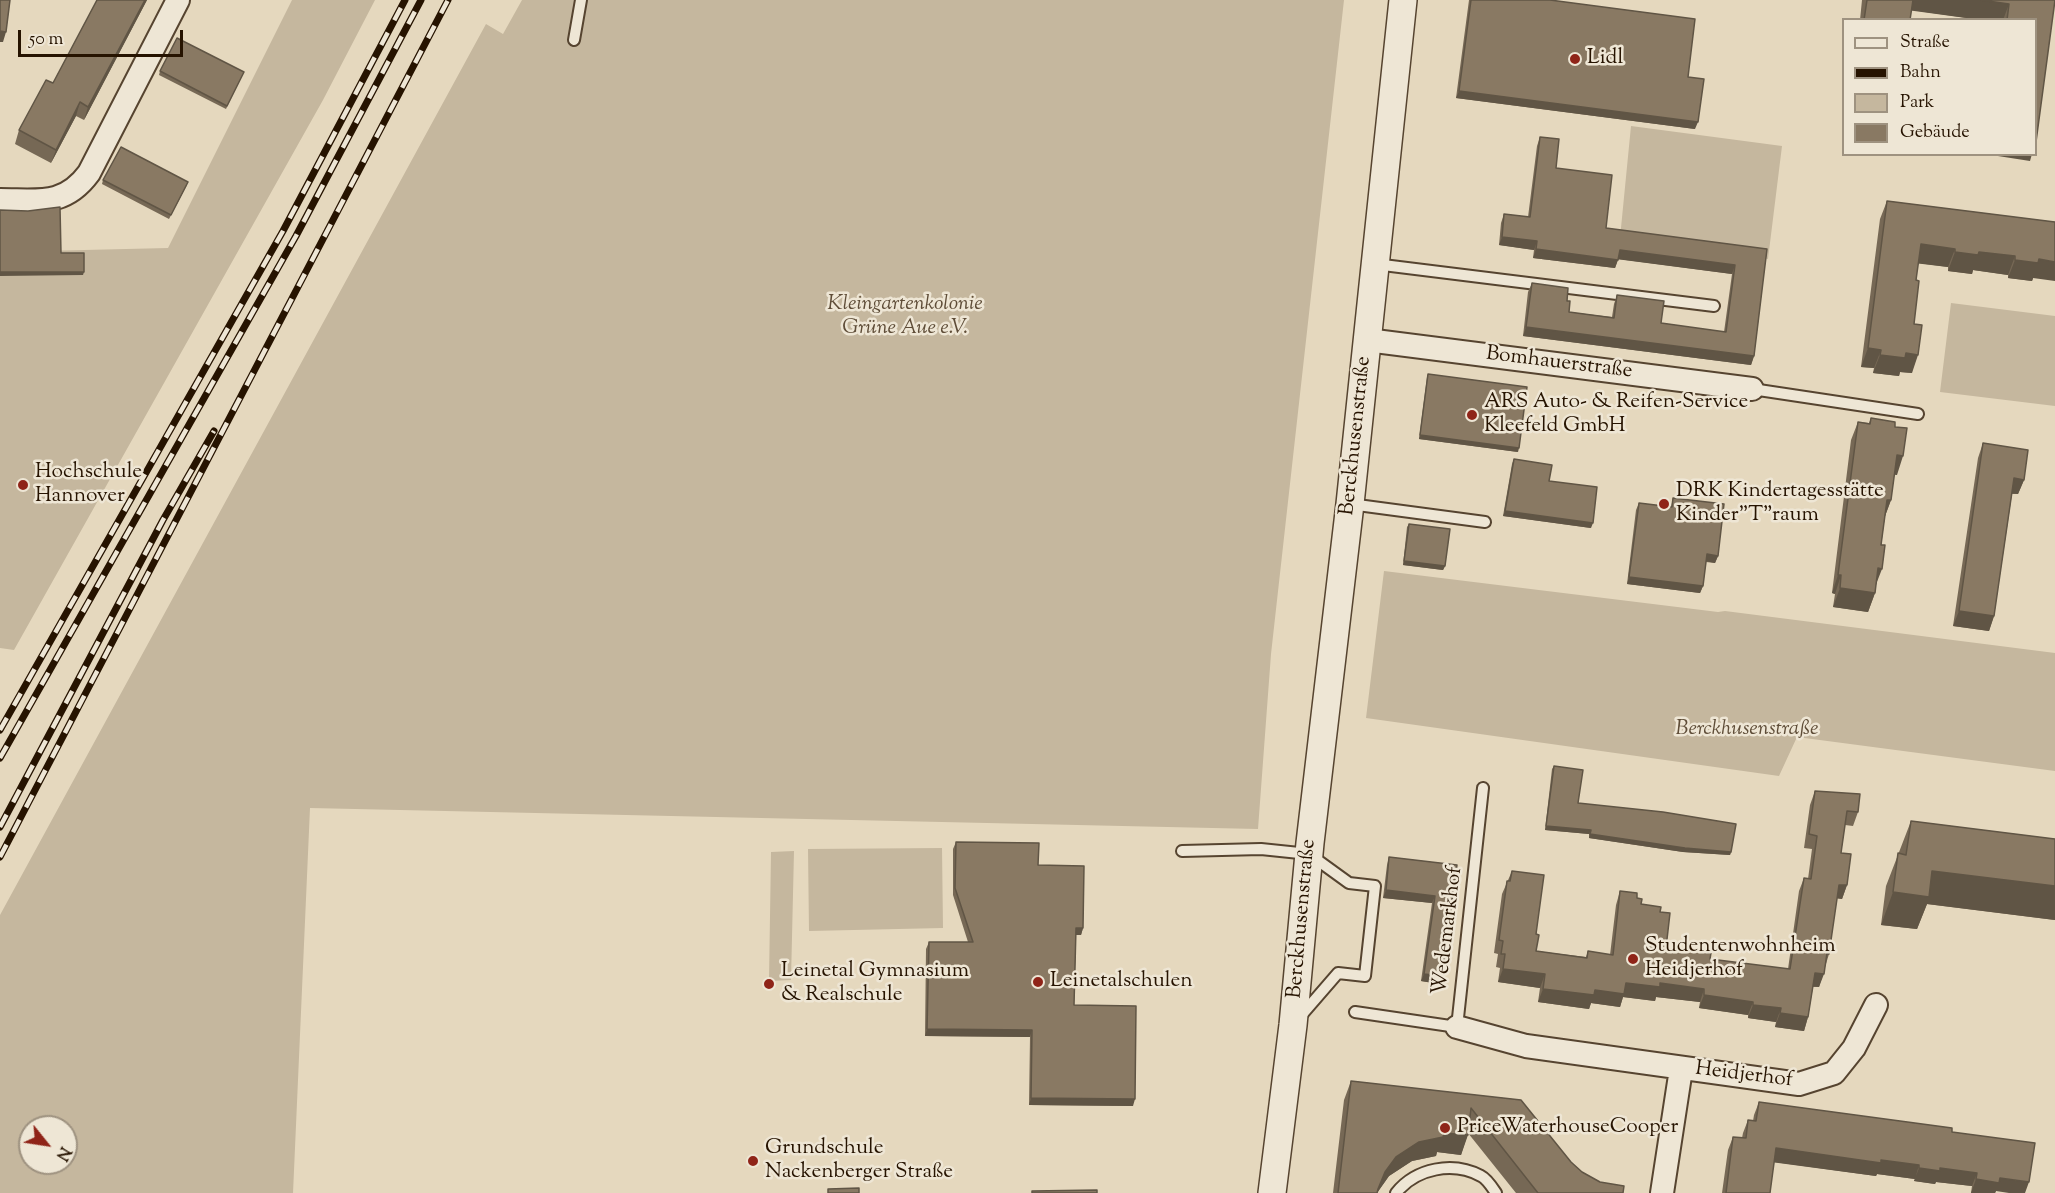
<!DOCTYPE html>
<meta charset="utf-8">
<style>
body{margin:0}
#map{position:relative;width:2055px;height:1193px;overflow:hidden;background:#e5d8be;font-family:"Sorts Mill Goudy",serif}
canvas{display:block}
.legend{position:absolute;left:1842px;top:18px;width:195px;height:138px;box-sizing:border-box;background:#eee6d5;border:2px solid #9e9280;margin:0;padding:8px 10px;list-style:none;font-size:18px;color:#261300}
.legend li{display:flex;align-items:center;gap:12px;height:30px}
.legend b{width:30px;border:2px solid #9e9280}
.north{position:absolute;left:18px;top:1115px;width:60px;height:60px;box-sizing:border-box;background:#eee6d5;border:2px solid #9e9280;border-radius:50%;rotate:120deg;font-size:16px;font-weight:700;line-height:24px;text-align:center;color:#261300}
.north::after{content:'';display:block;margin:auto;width:21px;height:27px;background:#8f2418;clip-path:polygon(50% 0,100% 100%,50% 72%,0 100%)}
.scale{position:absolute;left:18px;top:30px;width:165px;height:27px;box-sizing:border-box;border:3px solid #261300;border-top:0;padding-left:8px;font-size:18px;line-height:21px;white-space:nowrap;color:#261300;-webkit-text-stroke:4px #eee6d5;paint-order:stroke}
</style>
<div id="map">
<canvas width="2055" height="1193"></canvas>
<ul class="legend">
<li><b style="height:8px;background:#eee6d5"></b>Straße</li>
<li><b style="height:8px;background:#261300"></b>Bahn</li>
<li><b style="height:16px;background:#c5b79e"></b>Park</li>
<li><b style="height:16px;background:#897963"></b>Gebäude</li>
</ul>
<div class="north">N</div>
<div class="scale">50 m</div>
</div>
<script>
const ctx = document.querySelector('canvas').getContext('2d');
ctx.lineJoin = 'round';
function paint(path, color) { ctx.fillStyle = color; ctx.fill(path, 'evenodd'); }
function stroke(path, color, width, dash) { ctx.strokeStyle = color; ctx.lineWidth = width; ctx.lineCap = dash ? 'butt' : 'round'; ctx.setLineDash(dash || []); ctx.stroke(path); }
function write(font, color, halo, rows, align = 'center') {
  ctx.font = font + ' "Sorts Mill Goudy",serif'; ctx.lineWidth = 5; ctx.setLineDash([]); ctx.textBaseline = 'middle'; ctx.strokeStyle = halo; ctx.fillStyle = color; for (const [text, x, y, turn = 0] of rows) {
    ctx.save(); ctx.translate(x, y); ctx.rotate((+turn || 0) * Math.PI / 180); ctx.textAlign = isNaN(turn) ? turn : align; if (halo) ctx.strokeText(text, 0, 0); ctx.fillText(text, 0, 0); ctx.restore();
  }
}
paint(new Path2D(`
 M292,0H375L323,100L14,650L0,648V252L168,248Z
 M522,0H1344L1271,654L1258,829L310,808L293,1193H0V915L486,24L503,34ZM30,1127H66V1163H30Z
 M1631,126L1782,146L1768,259L1620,238Z
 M1951,303L2055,316V406L1940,392Z
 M1384,571L1718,612L1725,611L2055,653V771L1797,737L1779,776L1366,718Z
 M942,848L943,928L809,931L808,849Z
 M794,851L791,980L769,981L771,852Z`), '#c5b79e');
const service = new Path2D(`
 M574,40L581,0
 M1375,264L1714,306
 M1752,389L1918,414
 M1350,504L1485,522
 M1182,851L1261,849L1309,854L1349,883L1375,886L1365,976L1338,973L1299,1018
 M1355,1012L1457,1027L1483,788
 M1396,1193C1416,1168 1453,1161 1481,1176C1487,1179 1492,1187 1496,1193`);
const minor = new Path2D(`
 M0,200C38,200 64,207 89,173L178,0
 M1367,340L1752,389
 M1457,1027L1526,1046L1799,1084L1834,1073L1854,1048L1876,1005
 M1662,1193L1681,1069`);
const tertiary = new Path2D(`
 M1272,1193L1293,1025L1310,843L1350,504L1403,0`);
stroke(service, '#564430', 14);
stroke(minor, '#564430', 26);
stroke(tertiary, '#564430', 30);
stroke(service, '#eee6d5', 10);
stroke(minor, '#eee6d5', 22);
stroke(tertiary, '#eee6d5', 27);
const rail = new Path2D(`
 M0,730L283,231L405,0
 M0,758L296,236L421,0
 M0,827L163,520L214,431
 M0,857L448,0`);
stroke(rail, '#261300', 7);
stroke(rail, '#eee6d5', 4.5, [14]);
paint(new Path2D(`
 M97,0H147L84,120L76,116L51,163L15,144L19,130L53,83Z
 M1469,0H1550L1688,77L1695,129L1456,98Z
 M1862,0H2055L2036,20H1981L1911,10L1910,20H1860Z
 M160,71L244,72L226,109L159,75Z
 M1540,137L1556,168L1606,228L1767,249L1754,356L1751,365L1523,336L1528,292L1532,283L1567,301L1569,312L1612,317L1614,304L1617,295L1661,323L1724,332L1732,274L1618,259L1615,268L1533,258L1534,250L1499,245L1501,223L1504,214L1528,217L1537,146Z
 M103,180L187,185L169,219L102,184Z
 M1887,201L2055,222L2032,281L2008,278V275L1973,270L1972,274L1948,271V267L1918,263L1916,280L1912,373L1900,372L1899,376L1873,373L1874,368L1861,367L1880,219Z
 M1428,374L1518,452L1419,439L1427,377Z
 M1871,418L1895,427L1897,475L1894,474L1891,500L1885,516L1875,593L1868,612L1833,607L1835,594L1832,593L1851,440L1858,422L1869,423Z
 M1983,443L2024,480L2018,494H2012L1994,616L1989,631L1953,626L1978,458Z
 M1514,459L1549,481L1591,528L1503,516L1512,464Z
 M1673,498L1718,556L1715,563L1706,562L1703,586L1700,593L1627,584L1636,510L1639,503L1671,507Z
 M1409,524L1445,566L1443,570L1403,565L1407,527Z
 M1554,766L1578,803L1731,852L1730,855L1683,852L1589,838V834L1545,830L1552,769Z
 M1815,791L1858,812L1853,826L1845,825L1841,853L1847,885L1842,899L1837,898L1829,954L1819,987H1813L1808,1017L1804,1031L1775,1027L1776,1022L1748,1018V1015L1699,1008L1700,1002L1656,997L1655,1001L1623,997L1620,1007L1591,1003L1589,1009L1538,1002L1540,988L1498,982L1500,968L1496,967L1498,954L1494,953L1502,894L1512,871L1536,934V951L1586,957L1588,951L1610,955L1616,905L1620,891L1637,898L1641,904L1660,912L1666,948L1710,959L1788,969L1799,891L1804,878L1808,879L1812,849L1804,848L1810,805Z
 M1911,821L2055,839V920L1927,904L1917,929L1881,925L1886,886Z
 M956,842L1038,865L1083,928L1081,935H1076L1074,1005L1133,1106L1029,1105L1030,1037L925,1036L926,949L929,942H968L953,895V849Z
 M1389,857L1457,865L1439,984L1421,981L1432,903L1383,898L1387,865Z
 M1351,1081L1521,1100L1571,1162L1582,1172L1600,1182L1623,1193H1516L1468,1133L1461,1155L1437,1152L1436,1156L1412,1161L1389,1176L1377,1193H1333L1344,1100Z
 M1759,1102L1952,1132L1996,1191L1995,1193H1971L1972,1186L1936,1182L1935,1184L1914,1181L1915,1179L1877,1174L1876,1176L1774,1162L1770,1193H1722L1728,1150L1733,1137L1742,1138L1743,1133L1748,1120L1753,1121L1754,1115Z`), '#766855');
paint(new Path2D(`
 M145,0H147L84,120L88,107Z
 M1911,0H1981L2009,4L2003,20H1981L1907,10Z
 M0,31L6,32L3,42H0Z
 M1459,91L1698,122L1695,129L1456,98Z
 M80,102L76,116L51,163L56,150Z
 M1985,154H2032L2030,161Z
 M1502,237L1537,241L1534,250L1499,245Z
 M1921,244L1955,249L1948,267L1914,263Z
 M1536,249L1618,260L1615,268L1533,258Z
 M1620,250L1735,265L1732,274L1616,259Z
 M1955,252H1979L2015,256L2008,275L1973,270L1972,274L1948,271Z
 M2039,259L2055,262V281L2033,278L2032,281L2008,278L2015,260Z
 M0,272H84L83,275L0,276Z
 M1526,327L1754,356L1751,365L1523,336Z
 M1868,348L1881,350L1874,368L1861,367Z
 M1906,353L1918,355L1912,373L1900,372L1899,376L1873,373L1880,355Z
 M1420,435L1519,448L1518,452L1419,439Z
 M1897,455L1903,456L1897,475L1890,474Z
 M2014,478L2024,480L2018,494L2008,493Z
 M1887,500H1891L1884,519Z
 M1505,511L1593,523L1591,528L1503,516Z
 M1707,554L1718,556L1715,563L1705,561Z
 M1404,561L1445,566L1443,570L1403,565Z
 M1878,568L1882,569L1875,587Z
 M1838,575H1841L1835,594L1832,593Z
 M1629,577L1703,586L1700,593L1627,584Z
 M1840,588L1875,593L1868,612L1833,607Z
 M1959,611L1994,616L1989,631L1953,626Z
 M1546,826L1591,830L1589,834L1545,830Z
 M1590,834L1731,852L1730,855L1683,852L1589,838Z
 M1932,871L2055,886V920L1927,904L1917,929L1881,925L1893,892Z
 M1839,885H1847L1842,899L1834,898Z
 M1386,890L1435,896L1432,903L1383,898Z
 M1076,928H1083L1081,935H1073Z
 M1503,969L1545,974L1540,988L1498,982Z
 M1815,973L1824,974L1819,987L1810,986Z
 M1424,974L1442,976L1439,984L1421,981Z
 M1626,983H1660L1704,989L1700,1002L1656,997L1655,1001L1623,997L1620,1007L1591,1003L1589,1009L1538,1002L1543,989L1595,990Z
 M1704,995L1753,1002L1748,1015L1699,1008Z
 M1753,1005L1781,1008L1776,1022L1748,1018Z
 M1780,1013L1808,1017L1804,1031L1775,1027Z
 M927,1029L1032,1030L1030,1037L925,1036Z
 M1031,1098L1135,1099L1133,1106L1029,1105Z
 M1444,1133L1468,1135L1461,1155L1437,1152L1436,1156L1412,1161L1389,1176L1377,1193H1376L1385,1172L1396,1157L1419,1142Z
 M1776,1148L1881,1160L1919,1165L1915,1179L1877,1174L1876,1176L1771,1162Z
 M1919,1168H1940L1977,1173L1972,1186L1936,1182L1935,1184L1914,1181Z
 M2000,1178L2029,1182L2025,1193H2009L1996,1191L1995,1193H1971L1976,1179Z`), '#605545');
const building = new Path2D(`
 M0,0H10L6,32L0,31Z
 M97,0H145L88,107L80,102L56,150L19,130L46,80L53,83Z
 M1471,0H1550L1695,19L1688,77L1704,79L1698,122L1459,91Z
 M1867,0H1913L1910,20H1864Z
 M1981,0H2055L2036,142V20H2007L2009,4Z
 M177,38L244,72L227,106L160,71Z
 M1540,137L1559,139L1556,168L1612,175L1606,228L1767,249L1754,356L1526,327L1532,283L1568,288L1567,301H1570L1569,312L1614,318L1617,295L1664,301L1661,323L1726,332L1735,265L1620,250L1618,260L1536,249L1537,241L1502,237L1504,214L1530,217Z
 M121,147L188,182L171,215L103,180Z
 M1887,201L2055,222V262L2039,259L2038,263L2015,260V256L1979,252L1978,255L1955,252V249L1921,244L1916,280L1919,281L1914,324L1922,325L1918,355L1906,353L1905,358L1880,355L1881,350L1868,348Z
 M60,207L61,253H84V272H0V210L28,211Z
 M1428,374L1527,387L1519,448L1420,435Z
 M1871,418L1895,422V427L1907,428L1903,456L1897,455L1891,500H1887L1881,545H1885L1882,569L1878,568L1875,593L1840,588L1841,575H1838L1858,422L1870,424Z
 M1983,443L2028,450L2024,480L2014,478L1994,616L1959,611Z
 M1514,459L1552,465L1549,481L1597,487L1593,523L1505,511Z
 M1673,498L1724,504L1718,556L1707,554L1703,586L1629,577L1639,503L1672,507Z
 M1409,524L1450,529L1445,566L1404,561Z
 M1554,766L1583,770L1578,803L1663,812L1736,824L1731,852L1685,848L1590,834L1591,830L1546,826Z
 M1815,791L1860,794L1858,812L1847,811L1841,853L1851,854L1847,885H1839L1829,954L1827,953L1824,974L1815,973L1808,1017L1780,1013L1781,1008L1753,1005V1002L1704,995V989L1660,983V987L1626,983L1624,994L1595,990L1594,995L1543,989L1545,974L1503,969L1505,954H1501L1503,941L1499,940L1507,881H1510L1512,871L1544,875L1536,934L1539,935L1536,951L1587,958L1588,951L1613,955L1620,891L1637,893V898L1642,899L1641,904L1661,907L1660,912L1670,913L1666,948L1711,953L1710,959L1790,969L1804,878L1811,879L1817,836L1809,834Z
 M1911,821L2055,839V886L1932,871L1929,897L1893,892L1898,853L1906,855Z
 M956,842L1039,843L1038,865L1084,866L1083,928H1076L1074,1005L1136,1006L1135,1099L1031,1098L1032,1030L927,1029L929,942H973L955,888Z
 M1389,857L1457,865L1442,976L1424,974L1435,896L1386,890Z
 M1351,1081L1521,1100L1571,1162L1582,1172L1600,1182L1624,1186L1623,1193H1538L1471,1108L1468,1135L1444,1133L1443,1137L1419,1142L1396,1157L1385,1172L1378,1189L1377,1193H1338Z
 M1759,1102L1952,1128V1132L2035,1143L2029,1182L2000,1178L1999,1183L1976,1179L1977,1173L1940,1168V1171L1919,1168V1165L1881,1160V1163L1776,1148L1770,1193H1726L1733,1137L1746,1138L1748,1120L1756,1121Z
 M859,1188V1193H828V1189Z
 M1097,1190V1193H1032V1191Z`);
paint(building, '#897963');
stroke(building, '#605545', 1.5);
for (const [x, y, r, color] of [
 [1575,59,6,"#8f2418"],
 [1472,415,6,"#8f2418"],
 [23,485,6,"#8f2418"],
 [1664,504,6,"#8f2418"],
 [1633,959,6,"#8f2418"],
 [1038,982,6,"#8f2418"],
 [769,984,6,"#8f2418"],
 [1445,1128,6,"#8f2418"],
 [753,1161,6,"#8f2418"]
]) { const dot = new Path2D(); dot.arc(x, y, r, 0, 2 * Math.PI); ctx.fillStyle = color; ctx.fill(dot); stroke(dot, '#eee6d5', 2); }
write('21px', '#261300', '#eee6d5', [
 ["Lidl",1587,59],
 ["ARS Auto- & Reifen-Service",1484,403],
 ["Kleefeld GmbH",1484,427],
 ["Hochschule",35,473],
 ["Hannover",35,497],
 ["DRK Kindertagesstätte",1676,492],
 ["Kinder\"T\"raum",1676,516],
 ["Studentenwohnheim",1645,947],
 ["Heidjerhof",1645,971],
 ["Leinetal Gymnasium",781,972],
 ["& Realschule",781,996],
 ["Leinetalschulen",1050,982],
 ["PriceWaterhouseCooper",1457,1128],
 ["Grundschule",765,1149],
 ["Nackenberger Straße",765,1173]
], 'left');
write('italic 21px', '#5e4c37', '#eee6d5', [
 ["Kleingartenkolonie",905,305],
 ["Grüne Aue e.V.",905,329],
 ["Berckhusenstraße",1747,730]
]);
write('21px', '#261300', '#eee6d5', [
 ["Bomhauerstraße",1559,364,7],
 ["Berckhusenstraße",1357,436,-84],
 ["Berckhusenstraße",1303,919,-85],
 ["Wedemarkhof",1449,931,-83],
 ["Heidjerhof",1744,1076,7]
]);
</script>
